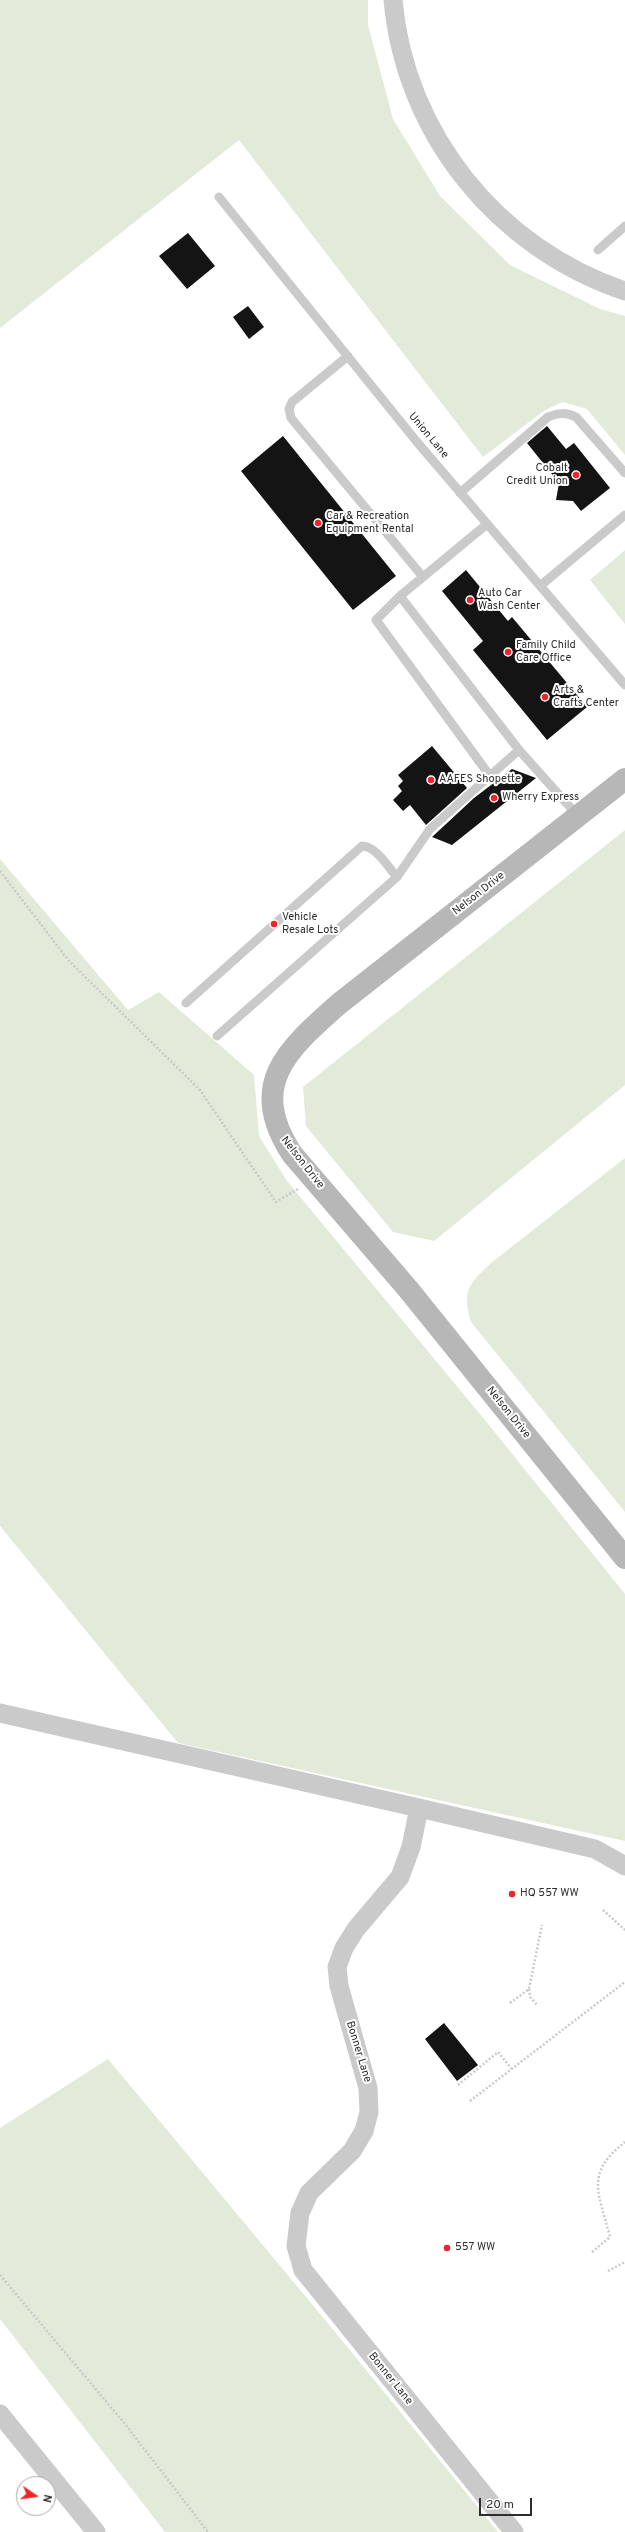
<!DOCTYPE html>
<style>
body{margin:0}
#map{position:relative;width:625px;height:2532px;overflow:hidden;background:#fff;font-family:Overpass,sans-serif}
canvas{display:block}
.north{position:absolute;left:16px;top:2476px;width:40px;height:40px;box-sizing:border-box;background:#fff;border:1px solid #ababab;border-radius:50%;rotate:103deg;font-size:11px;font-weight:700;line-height:16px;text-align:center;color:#2d2d2d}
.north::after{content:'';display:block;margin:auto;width:14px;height:18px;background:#ee242a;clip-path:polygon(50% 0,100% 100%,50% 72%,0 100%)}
.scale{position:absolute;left:479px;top:2498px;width:53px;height:18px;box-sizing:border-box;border:2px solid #2d2d2d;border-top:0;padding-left:5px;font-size:12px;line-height:14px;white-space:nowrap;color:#2d2d2d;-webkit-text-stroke:3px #fff;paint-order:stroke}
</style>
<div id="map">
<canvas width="625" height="2532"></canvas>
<div class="north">N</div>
<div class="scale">20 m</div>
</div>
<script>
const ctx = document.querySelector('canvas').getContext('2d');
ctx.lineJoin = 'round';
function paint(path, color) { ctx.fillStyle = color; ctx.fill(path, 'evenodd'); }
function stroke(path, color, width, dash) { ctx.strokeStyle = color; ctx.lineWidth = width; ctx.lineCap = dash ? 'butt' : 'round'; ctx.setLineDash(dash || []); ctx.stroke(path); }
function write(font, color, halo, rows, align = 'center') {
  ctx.font = font + ' Overpass,sans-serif'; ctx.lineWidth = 4; ctx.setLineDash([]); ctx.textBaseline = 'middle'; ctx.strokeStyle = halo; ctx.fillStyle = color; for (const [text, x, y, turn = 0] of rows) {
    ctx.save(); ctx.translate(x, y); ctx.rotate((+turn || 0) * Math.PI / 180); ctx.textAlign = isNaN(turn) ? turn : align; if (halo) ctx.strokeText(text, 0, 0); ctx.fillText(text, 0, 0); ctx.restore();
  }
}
paint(new Path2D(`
 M0,0H368V25L393,119L440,196L510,265L600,309L625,316V455L587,409L563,402L545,410L483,457L239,140L0,328Z
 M625,550V624L590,580Z
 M625,830V1085L434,1241L393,1232L306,1126L303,1087Z
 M0,859L128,1010L159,992L254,1075L259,1136L287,1181L489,1425L625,1594V1841L178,1743L0,1526Z
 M625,1158V1512L471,1322C462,1290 468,1285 491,1263Z
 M108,2059L336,2333L498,2532H165L0,2319V2128Z`), '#e2ebd9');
paint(new Path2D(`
 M188,233L215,266L187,289L159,256Z
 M248,306L264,327L249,339L233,317Z
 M547,426L566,449L574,443L610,488L581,511L573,501L556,500L559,483L527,443Z
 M283,436L396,576L353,610L241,471Z
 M466,570L508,621L512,617L587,707L547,740L473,650L483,641L442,591Z
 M432,746L467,788L426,825L410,805L403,811L393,800L402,791L398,786L403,781L398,775Z
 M512,769L536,778L452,845L432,837L474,798Z
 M444,2023L478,2065L457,2081L425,2039Z`), '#141414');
stroke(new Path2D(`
 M0,871L69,961L200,1090L276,1202L298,1189
 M603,1910L625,1930
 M529,1989L530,1997L538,2006
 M510,2003L529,1989L542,1925
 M458,2085L498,2052L512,2069
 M470,2101L625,1982
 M592,2252L610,2237C599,2193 584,2174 625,2142
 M608,2271L625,2262
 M0,2275L125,2424L208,2532`), '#cacaca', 2.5, [2, 2]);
stroke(new Path2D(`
 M219,197L417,442L625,685
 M598,250L625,226
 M348,356L292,402L289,409L291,418L423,577
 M460,493L548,417C558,413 566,412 576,417L625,473
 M487,524L400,596L376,620L490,776
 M540,586L625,515
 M400,596L519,750L578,816
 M186,1003L362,846C376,846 388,867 397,877
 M217,1036L397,877L430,829L519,750`), '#cacaca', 9);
stroke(new Path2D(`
 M393,0C405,134 497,248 625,291
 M0,1713L419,1808
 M0,2414L96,2532
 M514,2532L303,2270L296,2246L300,2213L309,2193L352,2151L364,2131L369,2112L368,2088L339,1986L337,1967L344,1948L356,1929L400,1877L411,1847L419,1808L595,1849L625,1866`), '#cacaca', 19);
stroke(new Path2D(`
 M625,779L340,1003C288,1049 246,1084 292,1154L408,1289L625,1558`), '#b7b7b7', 22);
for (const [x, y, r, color] of [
 [576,475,4,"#ee242a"],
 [318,523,4,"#ee242a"],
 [470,600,4,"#ee242a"],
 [508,652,4,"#ee242a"],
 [545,697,4,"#ee242a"],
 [431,780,4,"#ee242a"],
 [494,798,4,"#ee242a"],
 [274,924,4,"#ee242a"],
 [512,1894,4,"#ee242a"],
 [447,2248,4,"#ee242a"]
]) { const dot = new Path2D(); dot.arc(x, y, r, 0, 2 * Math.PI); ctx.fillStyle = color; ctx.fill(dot); stroke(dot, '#fff', 1.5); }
write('11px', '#2d2d2d', '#fff', [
 ["Union Lane",428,436,50],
 ["Nelson Drive",479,894,-38],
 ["Nelson Drive",302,1163,52],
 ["Nelson Drive",508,1413,51],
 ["Bonner Lane",358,2052,73],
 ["Bonner Lane",390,2379,51]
]);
write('11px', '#2d2d2d', '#fff', [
 ["Cobalt",568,469,"right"],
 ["Credit Union",568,482,"right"],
 ["Car & Recreation",326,517],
 ["Equipment Rental",326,530],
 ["Auto Car",478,594],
 ["Wash Center",478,607],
 ["Family Child",516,646],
 ["Care Office",516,659],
 ["Arts &",553,691],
 ["Crafts Center",553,704],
 ["AAFES Shopette",439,780],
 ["Wherry Express",502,798],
 ["Vehicle",282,918],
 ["Resale Lots",282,931],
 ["HQ 557 WW",520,1894],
 ["557 WW",455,2248]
], 'left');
</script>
